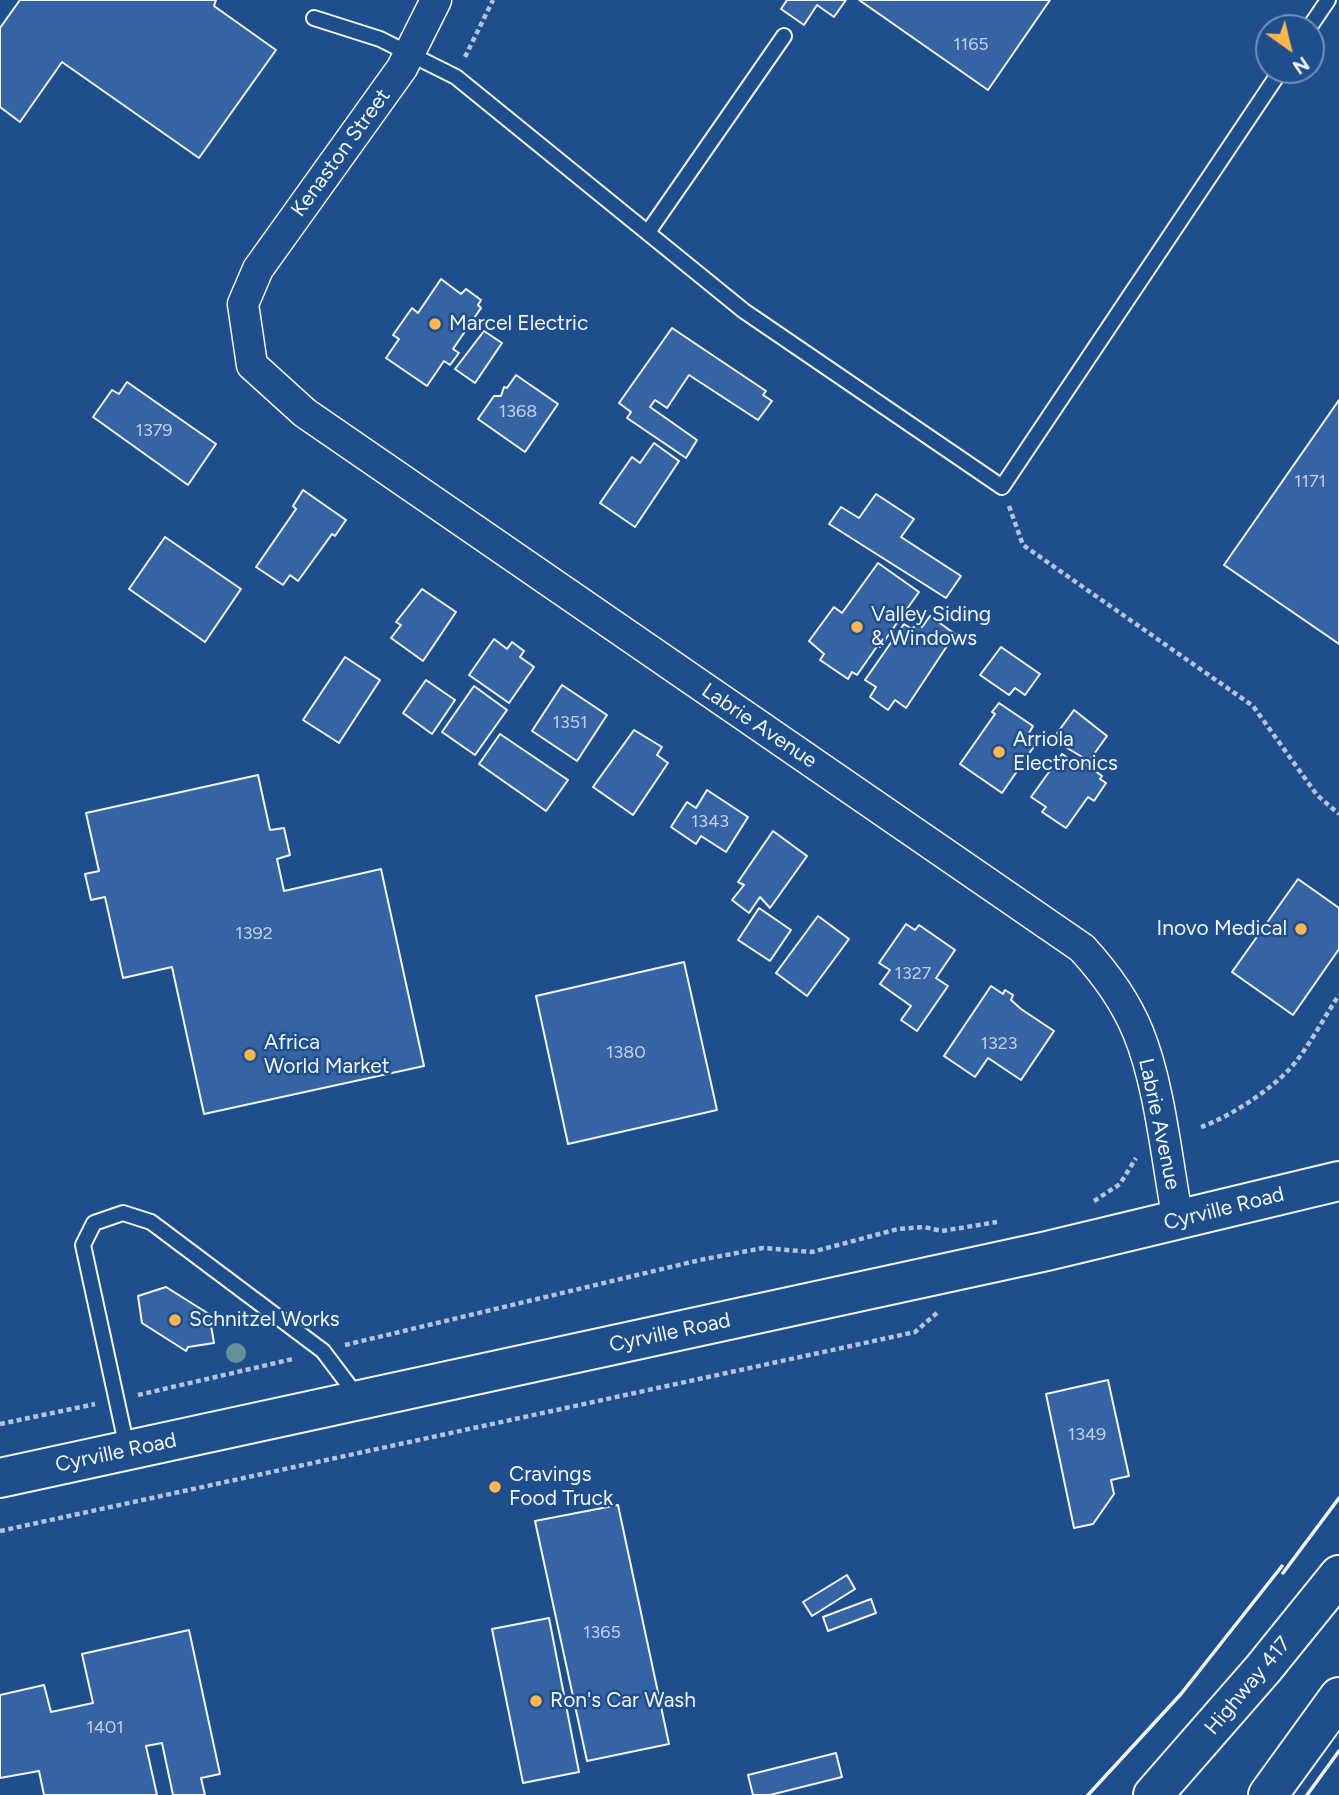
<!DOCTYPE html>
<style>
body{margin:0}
#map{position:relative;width:1339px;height:1795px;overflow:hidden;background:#1f4e8c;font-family:Figtree,sans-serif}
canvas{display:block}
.north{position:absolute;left:1255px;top:14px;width:70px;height:70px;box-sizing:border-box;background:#1f4e8c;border:2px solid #7391ba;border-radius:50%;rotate:146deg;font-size:19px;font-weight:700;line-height:28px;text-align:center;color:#f2f6ff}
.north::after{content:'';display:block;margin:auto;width:24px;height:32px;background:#ffb74d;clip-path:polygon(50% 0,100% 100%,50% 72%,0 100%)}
</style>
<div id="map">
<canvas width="1339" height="1795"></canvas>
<div class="north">N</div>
</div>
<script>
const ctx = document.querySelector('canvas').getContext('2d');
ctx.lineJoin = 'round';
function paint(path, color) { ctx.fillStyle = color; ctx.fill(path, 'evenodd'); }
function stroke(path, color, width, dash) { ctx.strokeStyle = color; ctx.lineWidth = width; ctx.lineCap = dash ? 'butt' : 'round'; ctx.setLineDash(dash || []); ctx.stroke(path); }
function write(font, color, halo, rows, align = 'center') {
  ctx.font = font + ' Figtree,sans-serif'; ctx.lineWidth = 5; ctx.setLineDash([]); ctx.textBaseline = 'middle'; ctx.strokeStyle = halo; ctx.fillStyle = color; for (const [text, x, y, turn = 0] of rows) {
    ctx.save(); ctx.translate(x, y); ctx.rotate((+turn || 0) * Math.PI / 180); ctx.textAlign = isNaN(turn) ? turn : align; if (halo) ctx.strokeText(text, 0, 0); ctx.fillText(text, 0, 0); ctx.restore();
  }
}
const building = new Path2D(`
 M20,0H216L214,6L276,50L199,158L62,62L20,122L0,107V28Z
 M787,0H846L834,17L817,5L804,25L781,9Z
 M859,0H1050L988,90Z
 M441,279L461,294L466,289L481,300L478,305L481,308L453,349L459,353L450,365L444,361L427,386L386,358L399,339L393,335L412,308L418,313Z
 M672,328L766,391L763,395L772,401L758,420L689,375L667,408L655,400L650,407L697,440L686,458L627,418L631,412L619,403Z
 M484,331L502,343L475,383L455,369Z
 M516,375L558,404L525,452L478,419L494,396H501L504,387L507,388Z
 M127,382L216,444L188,485L93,417L112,390L119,394Z
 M1339,400V644L1224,565Z
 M654,443L679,461L635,527L600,503L632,457L640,463Z
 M303,490L346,520L335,536L332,534L298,581L290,575L283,585L256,567L296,509L293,506Z
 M876,494L914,519L901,537L961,576L946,598L829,524L841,507L859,518Z
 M165,537L241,589L205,642L129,589Z
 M878,563L919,592L880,647L878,645L857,675L852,672L848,679L820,660L824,654L809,641L834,607L842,613Z
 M422,589L456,612L423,661L391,638L401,625L396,622Z
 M930,616L955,634L906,708L895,700L888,710L870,697L876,687L865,680L904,624L912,629L917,624L922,627Z
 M494,639L507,649L512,642L524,651L520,657L534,667L509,703L469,675Z
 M1001,647L1040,674L1025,695L1015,688L1009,695L980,675Z
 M345,657L380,680L339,743L303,720Z
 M426,680L455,700L432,734L403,713Z
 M562,685L607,715L577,761L532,731Z
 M474,686L507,710L475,755L442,732Z
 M999,703L1033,726L1029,733L1039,739L1002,793L960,764L995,714L992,712Z
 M1074,710L1107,736L1089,761L1057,742L1059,739L1055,736Z
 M634,730L662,747L657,755L668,763L633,815L593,787Z
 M500,734L568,780L546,811L479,764Z
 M1062,754L1080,766L1083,762L1102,776L1100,779L1106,783L1094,801L1088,797L1066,828L1042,812L1046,807L1031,797Z
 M258,775L270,830L284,828L290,855L277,859L284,891L381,869L424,1066L204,1114L172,967L123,978L105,897L91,900L85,874L99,871L86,813Z
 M707,790L748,817L726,852L701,836L696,844L671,827L687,802L696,808Z
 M773,831L807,856L770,908L760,897L749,913L732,900L744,885L738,882Z
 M1298,879L1339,908V949L1293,1015L1232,972Z
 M759,908L791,930L770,961L738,940Z
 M818,916L849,939L807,996L776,973Z
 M906,924L915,930L919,925L955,950L936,978L948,986L917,1031L901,1020L911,1006L880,984L890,970L879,963Z
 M684,962L717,1110L568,1144L536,996Z
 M991,986L1003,994L1005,990L1013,995L1011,1000L1021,1009L1054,1031L1021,1080L988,1058L975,1077L944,1056Z
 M166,1287L209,1314L214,1343L188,1347L186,1351L142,1323L138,1296Z
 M1108,1380L1129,1476L1111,1480L1114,1494L1093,1524L1074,1528L1046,1394Z
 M618,1505L669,1744L587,1761L535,1521Z
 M847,1575L855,1589L812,1616L803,1602Z
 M871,1599L876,1613L828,1631L823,1617Z
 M549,1618L579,1772L523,1783L492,1629Z
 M189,1630L220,1774L201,1778L205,1795H173L162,1743L146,1746L157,1795H44L39,1771L0,1778V1695L44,1685L51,1712L93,1703L82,1654Z
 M836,1753L842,1777L770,1795H753L748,1775Z`);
paint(building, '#3563a3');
stroke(building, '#f2f6ff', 2);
const lane = new Path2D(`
 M314,18L380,39L456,77L744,311L1002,487L1281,70
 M1309,28L1328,0
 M648,232L784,36
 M127,1448L83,1245L94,1223L123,1213L151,1222L323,1351L357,1396`);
const street = new Path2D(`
 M436,0L402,68L258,269L243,304L252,365L305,413L1082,948C1105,973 1125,1000 1138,1032C1160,1085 1167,1163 1178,1220`);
const secondary = new Path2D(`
 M0,1478L1047,1251L1339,1181`);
const highway = new Path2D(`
 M1153,1795L1263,1669L1339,1575
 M1268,1795L1339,1697`);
stroke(lane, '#f2f6ff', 18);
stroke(street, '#f2f6ff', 33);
stroke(secondary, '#f2f6ff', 42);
stroke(highway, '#f2f6ff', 42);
stroke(new Path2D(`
 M465,57L493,0
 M1009,506L1023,545L1253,706L1317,795L1339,814
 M1201,1127C1232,1116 1279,1085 1298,1059C1313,1039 1325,1016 1339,995
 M1094,1201L1120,1184L1136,1158
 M345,1345L700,1260L763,1248L812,1252L898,1229L924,1227L942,1231L997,1222
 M138,1395L293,1359
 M0,1424L95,1404
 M0,1531L883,1339L915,1332L938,1312`), '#b3c4dc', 4.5, [5, 3.5]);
stroke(lane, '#1f4e8c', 14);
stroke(street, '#1f4e8c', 30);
stroke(secondary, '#1f4e8c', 38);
stroke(highway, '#1f4e8c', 38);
stroke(new Path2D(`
 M1283,1573L1339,1498
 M1088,1795L1181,1694L1282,1566
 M1307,1795L1339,1751`), '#f2f6ff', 3.5);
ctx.fillStyle = '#61919a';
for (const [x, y] of [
 [236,1353]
]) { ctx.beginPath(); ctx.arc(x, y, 10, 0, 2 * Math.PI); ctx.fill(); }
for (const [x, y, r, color] of [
 [435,324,7,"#ffb74d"],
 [857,627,7,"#ffb74d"],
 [999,752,7,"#ffb74d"],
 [1301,929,7,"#ffb74d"],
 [250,1055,7,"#ffb74d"],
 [175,1320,7,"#ffb74d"],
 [495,1487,7,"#ffb74d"],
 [536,1701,7,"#ffb74d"]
]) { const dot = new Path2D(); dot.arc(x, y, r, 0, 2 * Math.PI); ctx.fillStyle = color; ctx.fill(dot); stroke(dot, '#1f4e8c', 2.5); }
write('18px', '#c3d1e8', null, [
 ["1165",971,45],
 ["1368",518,412],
 ["1379",154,431],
 ["1171",1310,482],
 ["1351",570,723],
 ["1343",710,822],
 ["1392",254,934],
 ["1327",913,974],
 ["1323",999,1044],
 ["1380",626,1053],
 ["1349",1087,1435],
 ["1365",602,1633],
 ["1401",105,1728]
]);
write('21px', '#f2f6ff', '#1f4e8c', [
 ["Kenaston Street",341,153,-54],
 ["Labrie Avenue",759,726,34],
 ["Labrie Avenue",1159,1124,78],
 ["Cyrville Road",1224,1209,-14],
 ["Cyrville Road",670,1333,-12],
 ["Cyrville Road",116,1453,-12],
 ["Highway 417",1248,1686,-50]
]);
write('21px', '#f2f6ff', '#1f4e8c', [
 ["Marcel Electric",449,324],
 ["Valley Siding",871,615],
 ["& Windows",871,639],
 ["Arriola",1013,740],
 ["Electronics",1013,764],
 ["Inovo Medical",1287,929,"right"],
 ["Africa",264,1043],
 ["World Market",264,1067],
 ["Schnitzel Works",189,1320],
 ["Cravings",509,1475],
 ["Food Truck",509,1499],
 ["Ron's Car Wash",550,1701]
], 'left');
</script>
